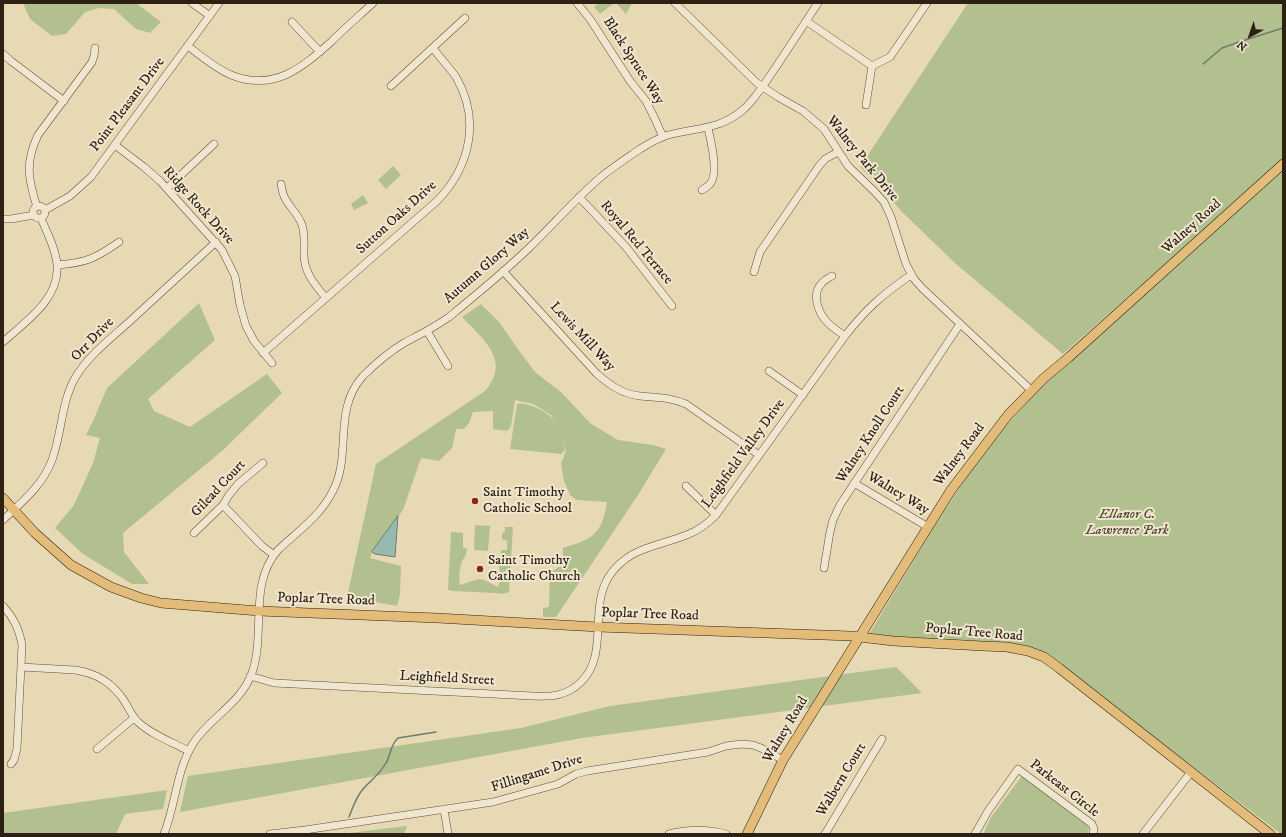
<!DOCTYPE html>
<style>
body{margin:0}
#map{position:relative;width:1286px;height:837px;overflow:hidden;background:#e8d9b5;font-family:"IM FELL DW Pica",serif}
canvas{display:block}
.frame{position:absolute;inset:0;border:4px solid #2c2113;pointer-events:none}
.north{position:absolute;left:1230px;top:16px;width:40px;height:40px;-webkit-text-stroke:3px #f0e6cf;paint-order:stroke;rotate:220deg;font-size:11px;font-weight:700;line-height:16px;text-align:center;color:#2c2113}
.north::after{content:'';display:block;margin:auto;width:14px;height:18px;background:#2c2113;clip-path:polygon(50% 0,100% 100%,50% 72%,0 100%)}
</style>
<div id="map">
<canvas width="1286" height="837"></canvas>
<div class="frame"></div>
<div class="north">N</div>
</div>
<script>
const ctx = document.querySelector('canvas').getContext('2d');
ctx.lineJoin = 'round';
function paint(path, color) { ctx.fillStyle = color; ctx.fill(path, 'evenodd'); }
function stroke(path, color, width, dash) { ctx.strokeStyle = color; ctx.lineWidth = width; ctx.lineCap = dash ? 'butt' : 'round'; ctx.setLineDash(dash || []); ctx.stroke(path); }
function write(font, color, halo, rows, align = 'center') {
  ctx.font = font + ' "IM FELL DW Pica",serif'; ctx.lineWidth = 4; ctx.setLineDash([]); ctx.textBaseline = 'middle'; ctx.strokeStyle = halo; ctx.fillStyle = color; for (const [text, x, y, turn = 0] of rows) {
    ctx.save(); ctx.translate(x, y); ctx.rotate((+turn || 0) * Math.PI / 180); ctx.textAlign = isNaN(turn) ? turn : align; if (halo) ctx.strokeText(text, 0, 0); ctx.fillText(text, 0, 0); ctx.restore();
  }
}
paint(new Path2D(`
 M23,3H136L161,22L150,33L136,29L114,9L99,8L85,12L66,34L52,36L30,19Z
 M599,3H612L613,4L600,14L594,7Z
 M616,3H632L626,14Z
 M968,3H1283V160L1063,354L956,264L901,211L885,192L860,167Z
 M393,166L401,175L386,189L378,180Z
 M1283,167V834H1281L1064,668L1028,650L868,636L932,530L975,463L1002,430L1029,400L1061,368Z
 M363,195L368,203L354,210L351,204Z
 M199,303L215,340L148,399L154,411L190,427L267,374L282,393L222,451L123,533L124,552L149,584H132L83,554L55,528L74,505L93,463L100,438L86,435L94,419L107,388Z
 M481,304L500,323L517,348L535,372L562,393L590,423L618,440L653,445L666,449L638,495L556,617H543V608L549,607L550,572L563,565V548C593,539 602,534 607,502L577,500L570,495L564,481L561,464L566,451L561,436L565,450L561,454L510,449L517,404C525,401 543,410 550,416C554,419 556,425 558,430L551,415L533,404L515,400L511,426L507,431L493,429V411L473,412L469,423L464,429H456L452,448L439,461L421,458L403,510L372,552L370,558L401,566L400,594L397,606L347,597L376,464L485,391C512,361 483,339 462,317Z
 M475,525L490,526L488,551L474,550Z
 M505,527H513L509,592L502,594L495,593L453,591L448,590L451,532L463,533V548H467C467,556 463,558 461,564C459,571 459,579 460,585C482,578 477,576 498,587C502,576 500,566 494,556H501V550H507V541L502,539V533L505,532Z
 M896,667L922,693L582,738L180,812L188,776L521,728L610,706Z
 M1022,776L1086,824L1089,828L1088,834H983L991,817Z
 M167,790L163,809L125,814L116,834H3V813Z
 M407,826L404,834H340Z`), '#b2c090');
const water = new Path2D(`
 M398,516L395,557L375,554L372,552Z`);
paint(water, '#97bab0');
stroke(water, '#6c7d71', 1);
stroke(new Path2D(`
 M1203,64L1222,48L1239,42L1283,28
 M349,817C353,807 356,797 363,789C371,780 380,774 386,763C391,755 390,745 398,738L436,732`), '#6c7d71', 1.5);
const minor = new Path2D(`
 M192,3L210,16
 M577,3L590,19L630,81L646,101L654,117L663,137
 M675,3L757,83L778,97L803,111L824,129L848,166L875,192L884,202L891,217L906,264L914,279L923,289L1031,390
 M806,21L872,66L866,105
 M292,22L320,52
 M188,46C201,56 215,68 231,75C274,92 302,68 332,41C345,28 359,16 373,3
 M3,54L11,61L64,101
 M872,66L890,57L927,3
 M391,86L465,18
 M115,145L144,167L160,181L222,250L235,276L240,305L246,326L254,341L272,363
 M281,184C282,188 282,192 284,196C288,206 298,213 302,225C305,234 304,243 304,252C303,271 314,284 326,298
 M167,188L214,144
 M702,190C705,188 708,186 710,184C719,174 711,141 708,128
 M579,197L626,247L672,306
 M33 212a6 6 0 1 1 12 0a6 6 0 1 1-12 0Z
 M37,207C28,179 25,162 38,135L92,62L94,56L95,48
 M45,210L70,196L91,177L219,3
 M3,219H11L34,215
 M57,265C86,263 96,258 119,242
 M503,271L597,374C610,385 622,394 640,396C658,398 669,397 686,404L759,455
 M754,272L760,252L819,166L825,159L838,152
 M832,276C829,278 824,280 822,283C811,294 818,313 828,323C833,328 839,332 845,336
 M427,331L448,366
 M3,342C25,322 60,299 57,265C56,249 47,233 41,218
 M263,353L437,201C470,167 481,120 456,77C449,67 440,58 433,48
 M769,371L803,395
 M854,483L928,527
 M686,486L716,515
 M223,505L262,546L274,555
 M3,520C22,502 43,485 52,460C62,433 61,403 75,378C88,356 110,339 129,322C158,295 187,269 216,242
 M194,533L223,505L229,495L238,484L263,463
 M824,568L830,532L833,520L840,505L960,324
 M3,606C14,618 19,629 22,645L17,749L14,760L11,764
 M21,667L75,670C97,673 113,683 125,702C129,709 132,716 138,722C152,735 172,742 189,751
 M250,676L274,683L533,696C551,697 567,696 581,682C609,655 589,610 608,578C628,546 658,547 689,534C699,530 708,523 716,515L845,336C866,309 883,294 911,275
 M97,749L134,718
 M444,809L448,834
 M164,834C176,804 176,770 194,742C211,717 241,703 252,673C266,633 248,584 278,550C300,529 324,514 336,484C350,449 334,408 363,376C375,364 389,352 404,343C419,335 435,327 449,317C476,295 504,272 529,248C553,225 575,199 601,177C613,167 627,158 640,149C648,144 657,139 665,136C695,127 719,131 744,109C757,97 766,81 776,67C790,46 804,24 818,3
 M270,834L305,830L493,802L558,784L576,774L587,771L708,752L726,746L741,744L753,745L761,748L783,760
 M669,834C689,829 707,829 726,834
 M825,834L882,739
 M975,834L988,811L1018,769L1092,824L1094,829L1093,834
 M1143,834L1191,772`);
const major = new Path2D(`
 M3,498L35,533L71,565L111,587L141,598L161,603L259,611L437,618L598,627L851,636L893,641L982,646L1007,647L1028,651L1044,657L1059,668L1270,834
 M747,834L783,760L951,490L1008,415L1044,378L1068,358L1283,164`);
stroke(minor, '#5b4f3c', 8);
stroke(major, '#2c2113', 10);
stroke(minor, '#f0e6cf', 7);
stroke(major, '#e4bc7a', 9);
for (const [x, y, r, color] of [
 [475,501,4,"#8f2418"],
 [480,569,4,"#8f2418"]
]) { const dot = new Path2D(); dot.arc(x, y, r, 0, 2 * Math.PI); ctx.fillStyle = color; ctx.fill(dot); stroke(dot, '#f0e6cf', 1.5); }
write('14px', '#2c2113', '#f0e6cf', [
 ["Black Spruce Way",633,61,57],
 ["Point Pleasant Drive",128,105,-53],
 ["Walney Park Drive",862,159,51],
 ["Ridge Rock Drive",198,206,48],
 ["Sutton Oaks Drive",397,218,-42],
 ["Walney Road",1192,227,-42],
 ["Royal Red Terrace",636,243,50],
 ["Autumn Glory Way",487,266,-41],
 ["Lewis Mill Way",582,337,47],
 ["Orr Drive",93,340,-46],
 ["Walney Knoll Court",871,435,-57],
 ["Leighfield Valley Drive",744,454,-54],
 ["Walney Road",960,455,-53],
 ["Gilead Court",219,489,-47],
 ["Walney Way",898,494,31],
 ["Poplar Tree Road",326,600,2],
 ["Poplar Tree Road",650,615,2],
 ["Poplar Tree Road",974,633,5],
 ["Leighfield Street",447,679,3],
 ["Walney Road",786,730,-59],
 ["Fillingame Drive",537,774,-18],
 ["Walbern Court",842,780,-59],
 ["Parkeast Circle",1064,789,38]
]);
write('14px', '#2c2113', '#f0e6cf', [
 ["Saint Timothy",483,493],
 ["Catholic School",483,509],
 ["Saint Timothy",488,561],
 ["Catholic Church",488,577]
], 'left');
write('italic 14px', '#4e4932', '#f0e6cf', [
 ["Ellanor C.",1127,515],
 ["Lawrence Park",1127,531]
]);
</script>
